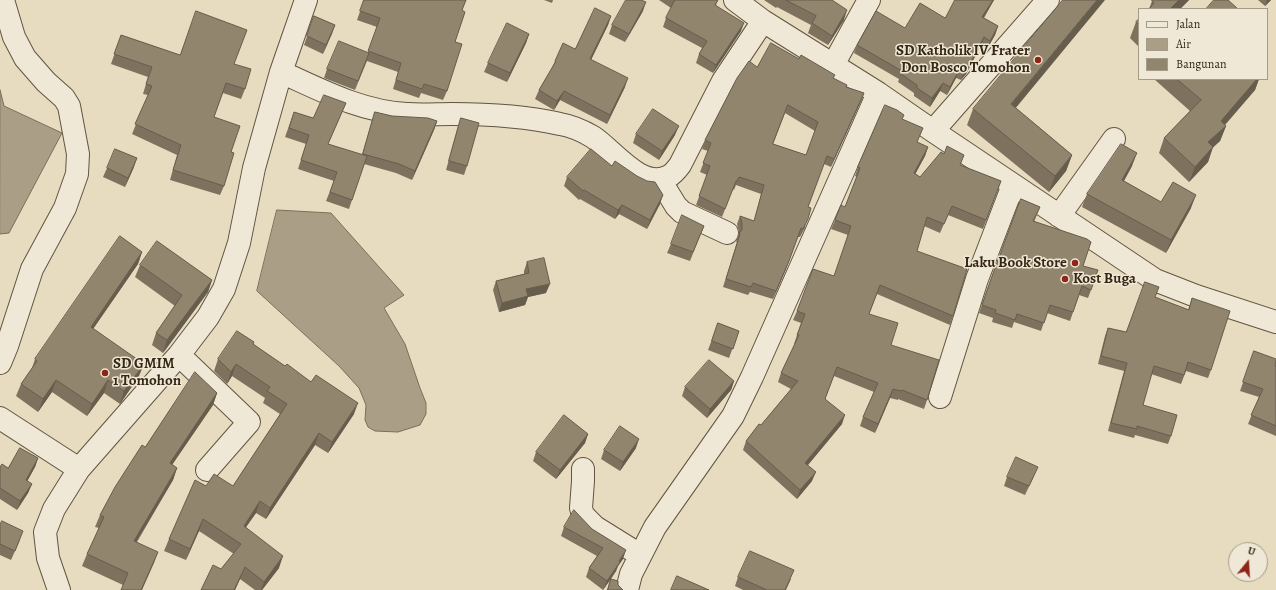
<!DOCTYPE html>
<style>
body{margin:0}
#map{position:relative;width:1276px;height:590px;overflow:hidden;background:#e7dcc0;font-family:Alegreya,serif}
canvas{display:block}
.legend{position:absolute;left:1138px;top:8px;width:130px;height:72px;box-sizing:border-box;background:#efe8d6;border:1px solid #a59b89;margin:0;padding:5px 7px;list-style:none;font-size:12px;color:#362715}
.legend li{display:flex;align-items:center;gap:8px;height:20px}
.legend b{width:20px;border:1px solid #a59b89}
.north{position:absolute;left:1228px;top:542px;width:40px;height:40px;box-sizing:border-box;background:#efe8d6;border:1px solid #a59b89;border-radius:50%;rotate:18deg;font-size:11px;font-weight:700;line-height:16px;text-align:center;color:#362715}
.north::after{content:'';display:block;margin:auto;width:14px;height:18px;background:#8f2418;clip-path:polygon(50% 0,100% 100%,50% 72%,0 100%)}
</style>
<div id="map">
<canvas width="1276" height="590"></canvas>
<ul class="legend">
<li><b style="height:5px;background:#efe8d6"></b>Jalan</li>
<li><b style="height:11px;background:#ab9e86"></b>Air</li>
<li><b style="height:11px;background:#92856e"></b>Bangunan</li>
</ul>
<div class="north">U</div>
</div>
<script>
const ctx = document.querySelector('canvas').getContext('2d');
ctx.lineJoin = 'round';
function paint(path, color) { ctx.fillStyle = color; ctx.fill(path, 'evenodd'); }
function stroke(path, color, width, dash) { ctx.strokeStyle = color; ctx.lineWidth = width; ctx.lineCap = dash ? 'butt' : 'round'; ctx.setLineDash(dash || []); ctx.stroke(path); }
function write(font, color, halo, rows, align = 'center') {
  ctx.font = font + ' Alegreya,serif'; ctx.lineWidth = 3; ctx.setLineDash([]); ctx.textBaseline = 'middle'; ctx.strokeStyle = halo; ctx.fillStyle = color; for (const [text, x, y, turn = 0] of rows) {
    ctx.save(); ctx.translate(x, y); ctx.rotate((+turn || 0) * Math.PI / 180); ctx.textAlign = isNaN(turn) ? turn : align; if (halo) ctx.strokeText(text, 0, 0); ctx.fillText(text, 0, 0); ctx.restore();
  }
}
const water = new Path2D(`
 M0,90L4,106L62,133L9,233L0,234Z
 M277,210L331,213L404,295L384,308L405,344L420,388L426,403V414L420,425L398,432L375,431L368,427L365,420L366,405L359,388L339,366L257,291Z`);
paint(water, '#ab9e86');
stroke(water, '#7c6e59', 1);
const minor = new Path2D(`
 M735,0L763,21L878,93L933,131L1155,280L1196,296L1276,322
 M833,65L869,0
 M281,72C321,90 362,112 407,114C422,115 437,114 452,114C488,114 525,116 560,124C572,126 583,131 593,137C614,151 642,191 669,176C673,174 677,169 680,165L723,81L763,21
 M933,131L1048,0
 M660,180L676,206L682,212L727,233
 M1059,216L1114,139
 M179,355L249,422L207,470
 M0,363L7,346L32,269L65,208L77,174L78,154L69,106L64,98L46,82L25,58L14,37L3,0
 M940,397L977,279L1013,185
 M0,418L79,469
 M583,469V481L581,508L583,515L595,527L640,555
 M59,590L48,558L45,532L54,509L79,469L179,355L208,317L224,289L239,243L254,168L281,72L306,0
 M627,590L631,574L655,527L733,416L752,377L878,93`);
stroke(minor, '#625440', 24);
stroke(minor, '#efe8d6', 22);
paint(new Path2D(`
 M364,0H466L462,10L455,42L447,91L443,100L421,93L419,98L393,89L398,72L367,61L355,90L324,78L327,69L368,53L377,27L357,20Z
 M544,0H553L552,3Z
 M659,0H718L716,5L741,31L713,73L696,63L699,54L702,48L663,27L666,18L671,8Z
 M764,0H832L844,20L828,45L808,33L811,25L777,7L776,8Z
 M994,0L984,18L998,26L995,35L987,49L981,45L966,74L961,80L956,78L947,95L940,91L930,107L914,96V93L898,82L899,79L854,53L857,45L905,28L945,18Z
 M1189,0L1180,9H1149L1152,1Z
 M1258,0H1271L1265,6Z
 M643,11L625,42L609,34L612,25Z
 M314,16L335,25L323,54L304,45Z
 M611,16L608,25L591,60L625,87L607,124L560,100L554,110L535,99L539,90L551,70L555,61L575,49Z
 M1139,19V47L1130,38L1136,22Z
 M529,34L526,43L507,82L484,72L488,63Z
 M121,35L180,55L234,64L245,89L241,99L223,93L214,117L231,152L224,186L220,195L170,180L177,155L132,134L148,95L143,94L148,77L111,64Z
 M757,67L834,79L847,87L864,93L861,101L831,167L824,164L808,207L805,228L800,237H798L786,269L773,299L750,292L748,295L723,287L737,242H736L739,232L737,224L740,216L754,221L761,194L736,185L734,190L733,189L722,217L696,205L707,175L700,172L708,151L702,149L705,140ZM785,113L815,131L806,155L773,144Z
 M1154,79H1259L1255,90L1225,125L1226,126L1220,141L1213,147L1208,162L1189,182L1159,153L1164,138L1190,111Z
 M346,103L342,112L328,144L362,155L372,121L375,112L392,116L437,121L434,130L412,180L396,173L364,164L349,209L326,201L334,181L298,169L306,144L285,137L294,112L313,118Z
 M1016,108L1072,155L1066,171L1049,192L967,125L973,109Z
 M461,118L467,166L464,175L446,170L458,127Z
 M902,119L917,142L928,147L925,156L915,174L920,177L960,165L1001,181L983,229L948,215L940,233L924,226L917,251L953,316L950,325L877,294L869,314L891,345L927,400L924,409L898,399V400L890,398L875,433L860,426L863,417L874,392L834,376L825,399L842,424L808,465L812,481L797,499L743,450L746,441L761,425L791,389L778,382L781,373L795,344H794L801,323L793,320L797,311L834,276L848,235L831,229L835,220L845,207L857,177L855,176L858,167Z
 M636,134L675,135L659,160L633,143Z
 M612,166L660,204L647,229L619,214L615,219L580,199L579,200L564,186L567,177Z
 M1132,166L1124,181L1161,202L1191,208L1166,253L1082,207L1087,194Z
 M134,167L125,187L103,177L107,168Z
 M1021,199L1040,207L1034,222L1083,266L1091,290L1088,298L1079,295L1070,321L1047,313L1041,331L1014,322L1012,328L992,322L993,318L979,313L988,287Z
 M704,226L690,261L667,253L671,244Z
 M142,252L138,264L93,329L139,376L120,404L104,393L87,416L52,392L38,412L16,396L21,384L32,368L35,359Z
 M527,262L546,293L528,297L525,305L499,312L493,290L496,281L524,274V271Z
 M140,265L212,280L208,292L163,353L152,345L156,333L175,306L135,277Z
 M1155,297L1188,310L1192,298L1211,370L1208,378L1186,371L1181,384L1151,374L1143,405L1171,436L1168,444L1135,435L1134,438L1108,431L1124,371L1098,364L1105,336L1108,328L1126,332Z
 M718,323L739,331L729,358L708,350Z
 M254,342L253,344L354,414L328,453L315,445L266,519L256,513L246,527L279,568L262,590H255L240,579L235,590H201L221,569L234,554L199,531L186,560L164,551L169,539L206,486H233L280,414L263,403L265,398L232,376L227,384L214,371L218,359Z
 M1254,351L1276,366V436L1248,424L1259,397L1240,391Z
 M734,381L731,390L707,418L682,396L685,387Z
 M217,393L213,405L172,465L177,468L173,480L137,542L154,563L123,585L82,566L87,554L99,528L95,527L100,515L145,447Z
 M588,434L585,443L556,479L533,461L536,452Z
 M636,448L620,471L601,459L604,450Z
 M38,458L35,467L27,481L32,484L28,493L17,510L0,499V467L8,468Z
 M1034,476L1025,495L1004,486L1007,477Z
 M0,525L20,540L11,560L0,555Z
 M564,527L592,529L623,559L618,566L616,571L611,579L618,585L623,590H607L611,579L603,590L586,577L589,568L597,556L561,536Z
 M738,577L791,579L786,590H743L735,586Z`), '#7e725f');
paint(new Path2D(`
 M993,0H994L979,25L982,17Z
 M1097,0H1105L1005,121L1011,104Z
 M1179,0H1189L1180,9H1170Z
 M1267,0H1271L1265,6Z
 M646,2L643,11L625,42L629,34Z
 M847,10L844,20L828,45L832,36Z
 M611,16L608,25L587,68L590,59Z
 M744,23L741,31L713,73L716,65Z
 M335,25L332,34L323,54L326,45Z
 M998,26L995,35L987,49L990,41Z
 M529,34L526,43L507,82L510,73Z
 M984,37L981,45L966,74L961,80L964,72Z
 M959,70L956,78L947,95L950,87Z
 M628,78L625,87L607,124L610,115Z
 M1257,79H1259L1255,90L1216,135L1226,126L1220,141L1203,157L1208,142L1221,121Z
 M943,83L940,91L930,107L932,98Z
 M564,91L560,100L554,110L557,101Z
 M864,93L861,101L831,167L834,159Z
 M437,121L434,130L412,180L415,171Z
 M679,126L675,135L659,160L662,151Z
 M928,147L925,156L911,182L914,173Z
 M1213,147L1208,162L1189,182L1195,167Z
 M1137,153L1132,166L1117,193L1122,180Z
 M1072,155L1066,171L1049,192L1055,176Z
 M137,158L134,167L125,187L128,178Z
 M663,195L660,204L647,229L650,220Z
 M1196,195L1191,208L1166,253L1171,240Z
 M622,205L619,214L615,219L618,210Z
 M142,252L138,264L86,339L91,327Z
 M789,261L786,269L773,299L776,291Z
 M212,280L208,292L163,353L167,340Z
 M550,284L546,293L528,297L525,305L499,312L502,303L526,289Z
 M144,364L139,376L120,404L124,391Z
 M236,364L232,376L227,384L231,372Z
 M56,380L52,392L38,412L43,399Z
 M108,380L104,393L87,416L92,404Z
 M734,381L731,390L707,418L710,409Z
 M893,389L890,398L875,433L878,424Z
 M217,393L213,405L165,475L170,463Z
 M358,403L354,414L328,453L332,442Z
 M845,415L842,424L802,472L805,463Z
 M319,433L315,445L266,519L270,508Z
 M588,434L585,443L556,479L560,470Z
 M639,439L636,448L620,471L623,462Z
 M38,458L35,467L23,489L26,480Z
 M177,468L173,480L130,552L134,541Z
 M816,472L812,481L797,499L800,490Z
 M32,484L28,493L17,510L20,501Z
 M260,501L256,513L239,537L244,526Z
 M203,519L199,531L186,560L190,549Z
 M626,550L623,559L618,566L616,571L603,590L607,581Z
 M158,552L154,563L142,590H141Z
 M283,556L279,568L262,590H261L264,582Z
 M245,567L240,579L235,590H234Z`), '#665d4d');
const building = new Path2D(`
 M364,0H466L462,10L465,12L455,42L462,44L447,91L424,84L422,89L396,80L401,63L368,51L380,18L360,11Z
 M626,0H641L646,2L629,34L612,25Z
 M675,0H718L715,5L744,23L716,65L699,54L707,41L666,18Z
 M786,0H832L847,10L832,36L812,23L816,16Z
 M955,0H993L982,17L998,26L990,41L984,37L969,66L964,72L959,70L950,87L943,83L932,98L917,88V85L901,74L902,71L857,45L876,11L905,28L920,3L945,18Z
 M1063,0H1097L1011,104L1072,155L1055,176L973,109Z
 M1152,0H1179L1170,9H1149L1154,3L1152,1Z
 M1214,0H1228L1238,9H1206Z
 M595,8L611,16L590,59L628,78L610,115L564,91L557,101L539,90L556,61H555L563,43L575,49Z
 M196,11L247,30L234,64L251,69L245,89L226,83L214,117L240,126L231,152L234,153L224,186L173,170L181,145L135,124L152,86L146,84L152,67L114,54L121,35L180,55Z
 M314,16L335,25L326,45L307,36Z
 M1139,19V25L1136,22Z
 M507,23L529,34L510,73L488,63Z
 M339,41L369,53L358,81L327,69Z
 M771,43L799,59L801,55L835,75L833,78L847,85L846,87L864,93L834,159L827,156L808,207L811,208L808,219L803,229L801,228L789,261L776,291L753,283L751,287L726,279L740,234L739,233L742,230V223L740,216L754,221L764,185L739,177L737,181H736L725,209L699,196L710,166L703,163L711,143L705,140L737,78L749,61L757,67ZM788,105L818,122L806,155L773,144Z
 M1177,79H1257L1221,121L1226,126L1208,142L1213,147L1195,167L1164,138L1201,100Z
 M324,95L346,103L328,144L367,156L352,200L330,192L337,172L301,160L309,135L289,128L294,112L313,118Z
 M885,105L897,110L904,115L902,119L923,128L917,142L928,147L914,173L920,177L941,152L944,154L947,146L964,155L960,165L1001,181L986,220L952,206L944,224L927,217L917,251L967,269L953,316L880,285L869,314L898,323L891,345L939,360L927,400L902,390L901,391L893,389L878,424L863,417L878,383L837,367L825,399L845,415L805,463L816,472L800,490L746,441L759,424L761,425L798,381L781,373L799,335H797L805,314L797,311L813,269L834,276L851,226L835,220L841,205L845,207L860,168L858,167Z
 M653,109L679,126L662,151L636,134Z
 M375,112L392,116L428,118L437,121L415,171L399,164L363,154Z
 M461,118L479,123L467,166L449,161Z
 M1121,144L1137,153L1122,180L1161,202L1173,182L1196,195L1171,240L1087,194Z
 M115,149L137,158L128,178L107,168Z
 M591,149L612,166L615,161L637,176L647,181L655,182L663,195L650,220L622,205L618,210L584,190L583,191L567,177Z
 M1021,199L1040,207L1033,221L1087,239L1091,242L1083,266L1098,270L1091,290L1082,286L1073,312L1050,305L1044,323L1017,314L1015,320L995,313L996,310L982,305L991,279Z
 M682,215L704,226L693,252L671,244Z
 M120,236L142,252L91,327L144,364L124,391L108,380L92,404L56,380L43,399L21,384L37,361L35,359Z
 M157,241L212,280L167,340L156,333L182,295L140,265Z
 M544,258L550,284L526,289L528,296L502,303L496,281L529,273L527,262Z
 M1145,282L1159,287L1155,297L1189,310L1192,298L1230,311L1211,370L1188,362L1184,375L1154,366L1143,405L1177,415L1171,436L1137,426V429L1111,423L1127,363L1101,356L1108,328L1126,332Z
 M718,323L739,331L733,349L712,341Z
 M237,331L254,342L253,344L285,366L287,364L311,382L316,375L358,403L332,442L319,433L270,508L260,501L244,526L283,556L264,582L245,567L234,590H201L213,565L221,569L241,544L203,519L190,549L169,539L195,480L206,486L214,474L233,486L287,404L267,391L270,387L236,364L231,372L218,359Z
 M1254,351L1276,359L1275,366H1276V426L1251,415L1263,389L1243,382Z
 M709,360L734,381L710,409L685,387Z
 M195,372L217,393L170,463L177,468L134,541L158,552L141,590H121L128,573L87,554L104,517L100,515L115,487L142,445L145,447Z
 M564,415L588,434L560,470L536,452Z
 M620,426L639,439L623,462L604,450Z
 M20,448L38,458L26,480L32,484L20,501L0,488V467L2,464L8,468Z
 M1016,457L1038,467L1029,486L1007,477Z
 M574,510L592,529L626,550L619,561L620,562L607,581L589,568L603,548L564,527Z
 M2,521L23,531L15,551L0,544V525Z
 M750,551L794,570L785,590H767L738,577Z
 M677,576L709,590H671Z
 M611,579L618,581V585L623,590H608Z`);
paint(building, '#92856e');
stroke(building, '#665d4d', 1);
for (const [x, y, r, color] of [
 [1038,60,4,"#8f2418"],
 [1075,263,4,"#8f2418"],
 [1065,279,4,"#8f2418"],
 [105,373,4,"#8f2418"]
]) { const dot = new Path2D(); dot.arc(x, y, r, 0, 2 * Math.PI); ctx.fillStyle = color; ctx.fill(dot); stroke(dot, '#efe8d6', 1.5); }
write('bold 15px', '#362715', '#efe8d6', [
 ["SD Katholik IV Frater",1030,51],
 ["Don Bosco Tomohon",1030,68],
 ["Laku Book Store",1067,263],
 ["Kost Buga",1073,279,"left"],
 ["SD GMIM",113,364,"left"],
 ["1 Tomohon",113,381,"left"]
], 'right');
</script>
